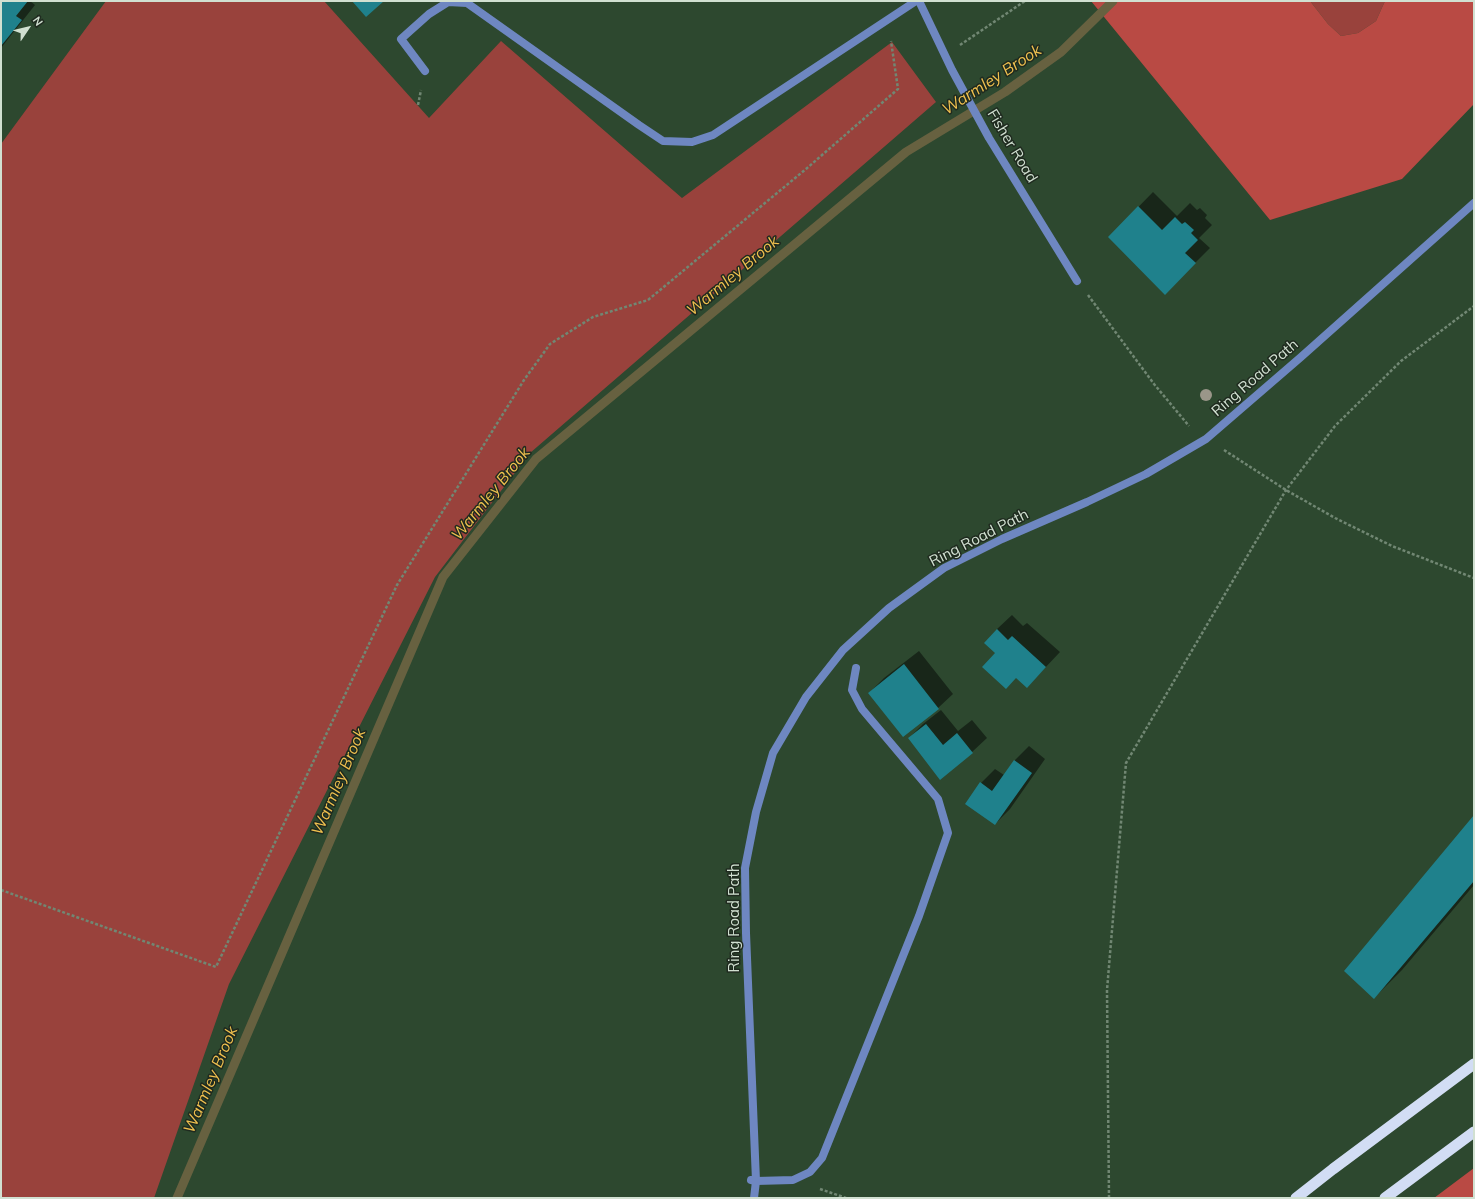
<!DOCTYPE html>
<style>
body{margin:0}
#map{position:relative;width:1475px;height:1199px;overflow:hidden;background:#2d482f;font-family:Mulish,sans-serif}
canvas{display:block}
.frame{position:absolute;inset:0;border:2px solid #d1e0d1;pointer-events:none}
.north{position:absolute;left:8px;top:8px;width:40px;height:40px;-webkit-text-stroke:3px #1f2a1f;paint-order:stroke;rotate:55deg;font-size:11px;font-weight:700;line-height:16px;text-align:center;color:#d1e0d1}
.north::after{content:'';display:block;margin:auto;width:14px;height:18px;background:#d1e0d1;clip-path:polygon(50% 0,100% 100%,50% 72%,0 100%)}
</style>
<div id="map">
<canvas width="1475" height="1199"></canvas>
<div class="frame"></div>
<div class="north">N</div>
</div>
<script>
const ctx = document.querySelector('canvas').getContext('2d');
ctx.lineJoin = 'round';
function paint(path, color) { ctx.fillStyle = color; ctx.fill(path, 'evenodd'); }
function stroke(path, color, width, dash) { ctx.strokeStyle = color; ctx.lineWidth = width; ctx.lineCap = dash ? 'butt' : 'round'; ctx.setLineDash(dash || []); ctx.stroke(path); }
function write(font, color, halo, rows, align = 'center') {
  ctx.font = font + ' Mulish,sans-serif'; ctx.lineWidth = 3; ctx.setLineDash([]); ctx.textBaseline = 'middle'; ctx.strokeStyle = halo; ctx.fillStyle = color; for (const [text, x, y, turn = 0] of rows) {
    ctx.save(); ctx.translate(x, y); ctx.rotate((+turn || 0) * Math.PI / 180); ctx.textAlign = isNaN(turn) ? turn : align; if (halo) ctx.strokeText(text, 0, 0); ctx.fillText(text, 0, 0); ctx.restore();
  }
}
paint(new Path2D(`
 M106,1H324L429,118L501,41L682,198L892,42L936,102L530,453L435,577L229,984L154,1198H1V144Z
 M1310,1H1385L1376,21L1358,33L1341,36L1328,24Z`), '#99423c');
paint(new Path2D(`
 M1091,1H1310L1328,24L1341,36L1358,33L1376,21L1385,1H1474V104L1402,179L1270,220Z
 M1474,1168V1198H1434Z`), '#b94a44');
paint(new Path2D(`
 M1,1H30L35,5L1,48Z
 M1153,192L1177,216L1190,203L1197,210L1200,208L1207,215L1205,218L1212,225L1199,238L1210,248L1165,293L1109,237Z
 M1012,615L1023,626L1027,623L1060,652L1027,687L997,653V629Z
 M919,651L953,694L938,708L903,736L869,693L884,678Z
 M941,710L958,731L972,720L987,738L972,752L909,738L923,724Z
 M1029,746L1045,759L1010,809L995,824L981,783L995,769L1004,775L1014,761Z
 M1474,817V885L1402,970L1374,998Z`), '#0007');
stroke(new Path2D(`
 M177,1198L443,577L536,459L906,152L1005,92L1061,52L1113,1`), '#676140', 9);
paint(new Path2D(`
 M1,1H28L16,16L22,20L1,46Z
 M352,1H384L366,17Z
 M1138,206L1162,230L1175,217L1182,224L1185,222L1194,230L1191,233L1198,240L1185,253L1196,263L1165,295L1108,237Z
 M997,629L1008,640L1012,636L1046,667L1027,688L1016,678L1006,689L982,667L995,653L984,643Z
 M904,664L939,709L903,737L868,693Z
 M926,724L943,745L957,733L973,753L940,780L908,738Z
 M1014,760L1032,773L995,825L965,804L980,782L992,791Z
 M1474,815V881L1374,999L1344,971Z`), '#1f818c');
stroke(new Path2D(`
 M960,45L1025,1
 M418,105L421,90
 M1088,295L1154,384L1189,426
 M1224,450L1286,490L1335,518L1392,546L1474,578
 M1,890L216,967L397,585L524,380L550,344L593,317L648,300L806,169L898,89L891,41
 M820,1189L846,1198
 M1109,1198L1107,990L1126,763L1286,490L1335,426L1401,361L1474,306`), '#718773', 2.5, [3, 2]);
stroke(new Path2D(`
 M425,71L401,39L429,14L448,2L467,3L639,125L663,141L692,142L713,135L916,1
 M751,1180L756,1181L793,1180L810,1172L822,1158L919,916L948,833L938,799L862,709L852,690L856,668`), '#6e87c1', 8);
stroke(new Path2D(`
 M919,1L952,70L989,138L1077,281
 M754,1198L756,1181L746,933L745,868L756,812L773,753L806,697L843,650L889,608L944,568L1002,539L1087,502L1146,474L1206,439L1301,357L1474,203`), '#6e87c1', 8);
stroke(new Path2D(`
 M1296,1198L1333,1169L1474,1064
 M1385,1198L1474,1132`), '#d2ddf4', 11);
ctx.fillStyle = '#9a9689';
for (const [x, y] of [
 [1206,395]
]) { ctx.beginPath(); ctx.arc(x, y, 6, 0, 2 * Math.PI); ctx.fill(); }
write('15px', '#d1e0d1', '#1f2a1f', [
 ["Fisher Road",1012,146,59],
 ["Ring Road Path",1255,378,-41],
 ["Ring Road Path",979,538,-27],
 ["Ring Road Path",734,918,-90]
]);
write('italic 16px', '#f0c14f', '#1f2a1f', [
 ["Warmley Brook",992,80,-33],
 ["Warmley Brook",733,276,-40],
 ["Warmley Brook",491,494,-51],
 ["Warmley Brook",339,782,-67],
 ["Warmley Brook",211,1080,-67]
]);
</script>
